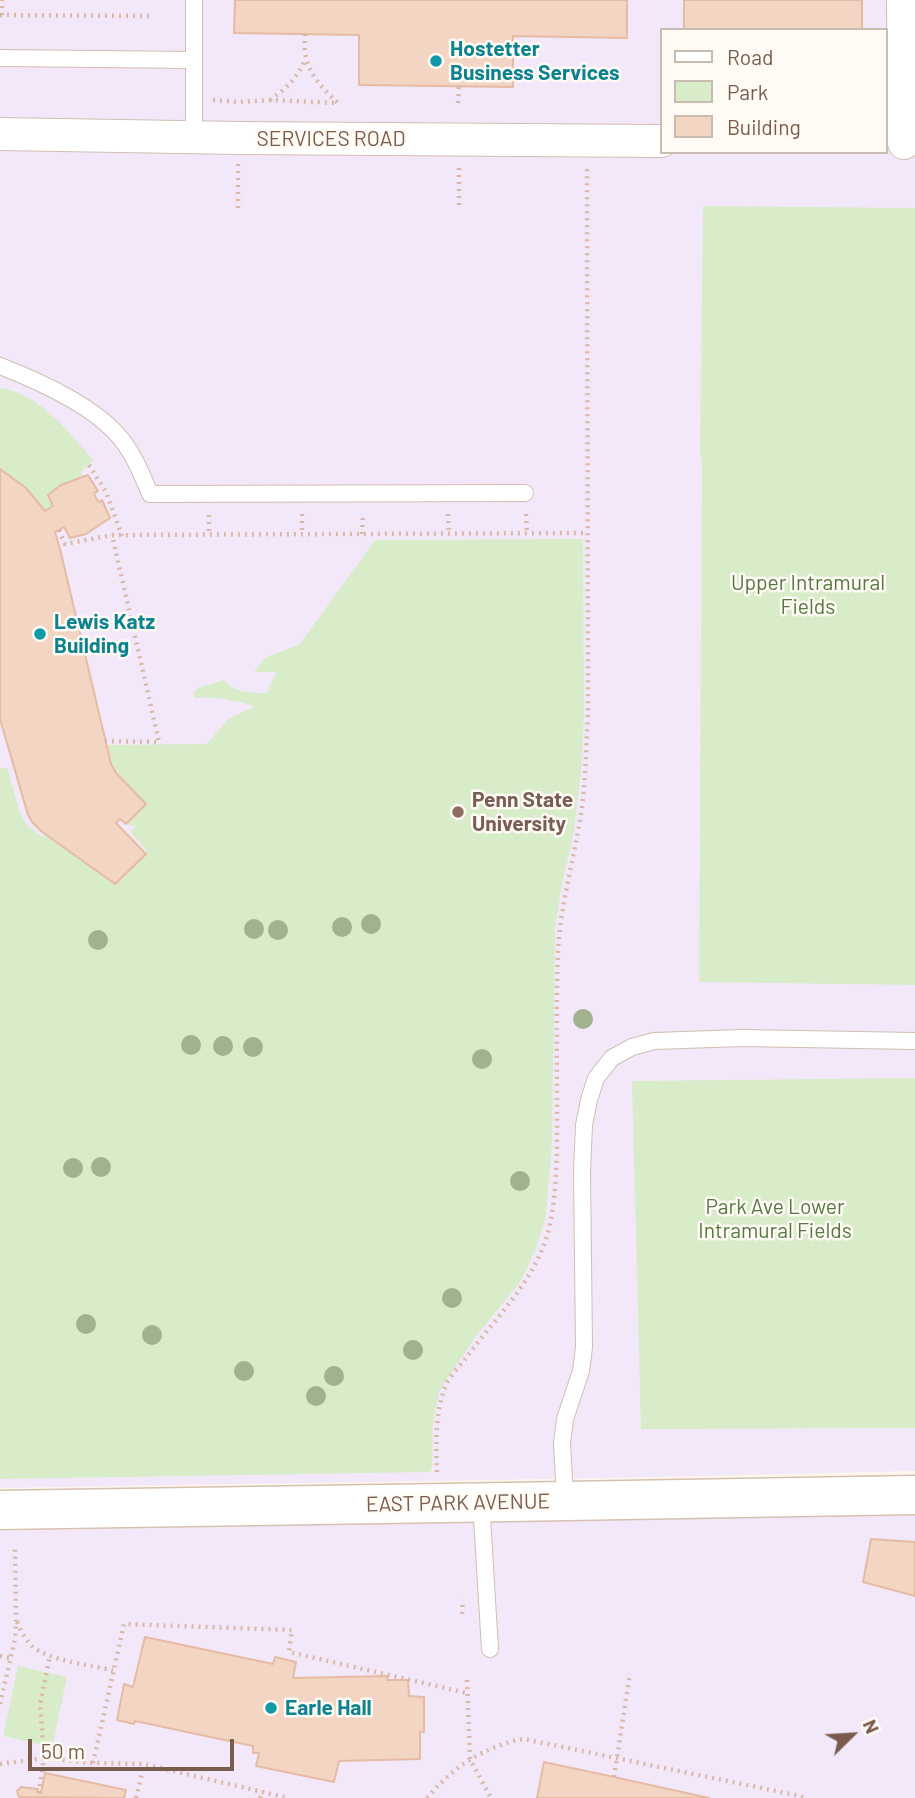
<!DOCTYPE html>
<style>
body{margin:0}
#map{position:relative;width:915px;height:1798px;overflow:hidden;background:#fdf6ec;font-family:Barlow,sans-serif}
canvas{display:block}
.legend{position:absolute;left:660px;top:28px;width:228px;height:126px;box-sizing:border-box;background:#fffaf3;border:2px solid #cabbb1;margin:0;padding:9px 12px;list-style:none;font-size:21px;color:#7a5c4d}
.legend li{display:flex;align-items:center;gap:14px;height:35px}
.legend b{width:35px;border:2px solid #cabbb1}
.north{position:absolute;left:817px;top:1700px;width:70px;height:70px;-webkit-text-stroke:5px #fffaf3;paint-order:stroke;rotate:66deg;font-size:19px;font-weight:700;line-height:28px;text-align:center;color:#7a5c4d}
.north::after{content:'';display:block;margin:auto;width:24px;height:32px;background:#7a5c4d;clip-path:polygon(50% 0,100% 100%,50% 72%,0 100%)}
.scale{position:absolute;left:28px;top:1739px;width:206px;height:32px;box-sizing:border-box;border:4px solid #7a5c4d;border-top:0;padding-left:9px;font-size:21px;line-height:24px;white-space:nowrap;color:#7a5c4d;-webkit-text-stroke:5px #fffaf3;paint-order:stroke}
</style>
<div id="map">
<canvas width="915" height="1798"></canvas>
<ul class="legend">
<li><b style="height:9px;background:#fff"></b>Road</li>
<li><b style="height:19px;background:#d8ecc9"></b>Park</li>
<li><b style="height:19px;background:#f3d5c3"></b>Building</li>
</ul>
<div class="north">N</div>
<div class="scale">50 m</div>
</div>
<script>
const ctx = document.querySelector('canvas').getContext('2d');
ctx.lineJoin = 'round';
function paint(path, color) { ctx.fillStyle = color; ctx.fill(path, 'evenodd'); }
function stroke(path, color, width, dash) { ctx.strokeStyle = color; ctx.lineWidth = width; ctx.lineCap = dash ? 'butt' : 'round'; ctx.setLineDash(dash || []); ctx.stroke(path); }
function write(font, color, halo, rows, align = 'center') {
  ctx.font = font + ' Barlow,sans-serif'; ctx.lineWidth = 5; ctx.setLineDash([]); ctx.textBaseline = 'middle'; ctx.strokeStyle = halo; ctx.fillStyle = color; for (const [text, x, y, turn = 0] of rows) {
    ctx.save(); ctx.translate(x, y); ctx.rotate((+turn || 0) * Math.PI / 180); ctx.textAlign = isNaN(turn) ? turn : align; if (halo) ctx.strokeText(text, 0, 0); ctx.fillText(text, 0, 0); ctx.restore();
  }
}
paint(new Path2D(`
 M0,0H915V1471L610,1478L0,1488ZM661,30H885V152H661Z
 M915,1513V1798H0V1531L222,1527L552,1518Z`), '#f3e8fa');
paint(new Path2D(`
 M703,206L915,208V985L699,982L702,458L700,457Z
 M0,388C38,392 70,433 93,460L81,472L83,477L61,485L48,495L53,506L45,511L26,488L0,469Z
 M583,539L584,713L581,773L573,836L561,889L555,929L552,1143L546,1216L539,1239L527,1269L518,1285L476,1336L439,1391L433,1424L432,1469L429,1472L0,1479V768H7L20,813L27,825L42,837L45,834L115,884L147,851L130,832L136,826L126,824L146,804L116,773L111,764L106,745L207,744L228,719L255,706C234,701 217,696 195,698L193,693L198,688L224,680C235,693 251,693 267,693L276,672H254L265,658L300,644L375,540Z
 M915,1078V1428L641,1429L632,1081Z
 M18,1666L67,1677L52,1747L3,1736Z`), '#d8ecc9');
const building = new Path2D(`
 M235,0H627V38L513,36V87L359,85V35L234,33Z
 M684,0H862V30H684Z
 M0,469L26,488L45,511L53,506L48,495L61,485L88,475L98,491L94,493L96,498L99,502L102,500L110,518L86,534L70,538L64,527L55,532L60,549L111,764L116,773L146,804L126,824L120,819L116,823L146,854L115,884L41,831L32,822L28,815L0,719Z
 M871,1539L915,1542V1596L863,1582Z
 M145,1637L273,1664L275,1657L296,1662L293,1678L388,1676L387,1680H408L409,1696L424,1697V1732H420V1759L339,1761L334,1782L256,1766L259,1753H253V1746L135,1721L134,1724L117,1720L124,1684L133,1687Z
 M544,1762L614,1777L709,1798H537Z
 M45,1773L126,1790L124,1798L19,1797L17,1791L21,1787L38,1789L37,1792L41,1793Z`);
paint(building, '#f3d5c3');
stroke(building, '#e6bba3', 2);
const lane = new Path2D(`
 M194,0V137
 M0,58L193,60
 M0,366C36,380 89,404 116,433C132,450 141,472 150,494L525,493
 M565,1500L562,1443L565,1419L581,1371L584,1347L582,1171L584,1125L589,1100L596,1078L612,1058L632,1047L654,1041L742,1038L915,1041
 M481,1502L490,1649`);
const street = new Path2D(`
 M903,0L904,143
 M0,134L239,138L661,141`);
const secondary = new Path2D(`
 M0,1510C305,1507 610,1499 915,1495`);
stroke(lane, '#d1beb0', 18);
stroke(street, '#d1beb0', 34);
stroke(secondary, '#d6c0b0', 41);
stroke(new Path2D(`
 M0,15L154,16
 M2,15V0
 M305,34C305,42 304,50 306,57C309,75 325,91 338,103
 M213,100L238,102L270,100L338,103
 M270,100C288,87 296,79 305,60
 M458,103L459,86
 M238,164V209
 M459,168V209
 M89,465L106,492L122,536
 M302,514V535
 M448,514L449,534
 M526,514L527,534
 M209,515V535
 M59,530L65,544L112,535L588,533
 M362,534L363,514
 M105,741L159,742L112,535
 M437,1472C436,1446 435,1418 443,1393C446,1380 458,1368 466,1358C498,1314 541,1276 551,1219C558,1180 557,1138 557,1098C557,1048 556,999 558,949C561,903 574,859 581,814C586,780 586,747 588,713L587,169
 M462,1614L463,1600
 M17,1622C21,1631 25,1639 32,1646C47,1660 92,1666 113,1670
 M0,1656L10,1658
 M467,1680L470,1759L491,1798
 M0,1704L15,1639L16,1621L15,1549
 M93,1763L124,1624L292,1630L289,1652L467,1693
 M0,1764L44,1758L93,1763L144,1764L288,1798
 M614,1777L630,1673
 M39,1793L44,1758L40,1704L50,1656
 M136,1798L144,1765
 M260,1798L263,1791
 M427,1798C448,1774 463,1761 493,1748C503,1744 513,1740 524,1739L800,1796L804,1798`), '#d9b8a5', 4.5, [2, 5]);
stroke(lane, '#fff', 16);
stroke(street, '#fff', 32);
stroke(secondary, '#fff', 38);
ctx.fillStyle = '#a0b28e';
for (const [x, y] of [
 [371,924],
 [342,927],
 [254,929],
 [278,930],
 [98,940],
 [583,1019],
 [191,1045],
 [223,1046],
 [253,1047],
 [482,1059],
 [101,1167],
 [73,1168],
 [520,1181],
 [452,1298],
 [86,1324],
 [152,1335],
 [413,1350],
 [244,1371],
 [334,1376],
 [316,1396]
]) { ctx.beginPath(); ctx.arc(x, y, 10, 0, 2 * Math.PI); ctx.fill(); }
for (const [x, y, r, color] of [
 [436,61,7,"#0f9aa8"],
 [40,634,7,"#0f9aa8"],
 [458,812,7,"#8d6e63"],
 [271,1708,7,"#0f9aa8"]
]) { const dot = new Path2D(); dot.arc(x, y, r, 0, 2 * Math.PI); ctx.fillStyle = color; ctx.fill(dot); stroke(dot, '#fffaf3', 2.5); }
write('bold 21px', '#0d838f', '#fffaf3', [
 ["Hostetter",450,49],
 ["Business Services",450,73],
 ["Lewis Katz",54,622],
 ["Building",54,646],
 ["Earle Hall",285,1708]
], 'left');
write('21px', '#7a5c4d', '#fffaf3', [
 ["SERVICES ROAD",331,139],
 ["EAST PARK AVENUE",458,1503,-1]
]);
write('21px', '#537a41', '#fffaf3', [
 ["Upper Intramural",808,583],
 ["Fields",808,607],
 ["Park Ave Lower",775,1207],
 ["Intramural Fields",775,1231]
]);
write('bold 21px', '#785e54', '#fffaf3', [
 ["Penn State",472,800],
 ["University",472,824]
], 'left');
</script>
